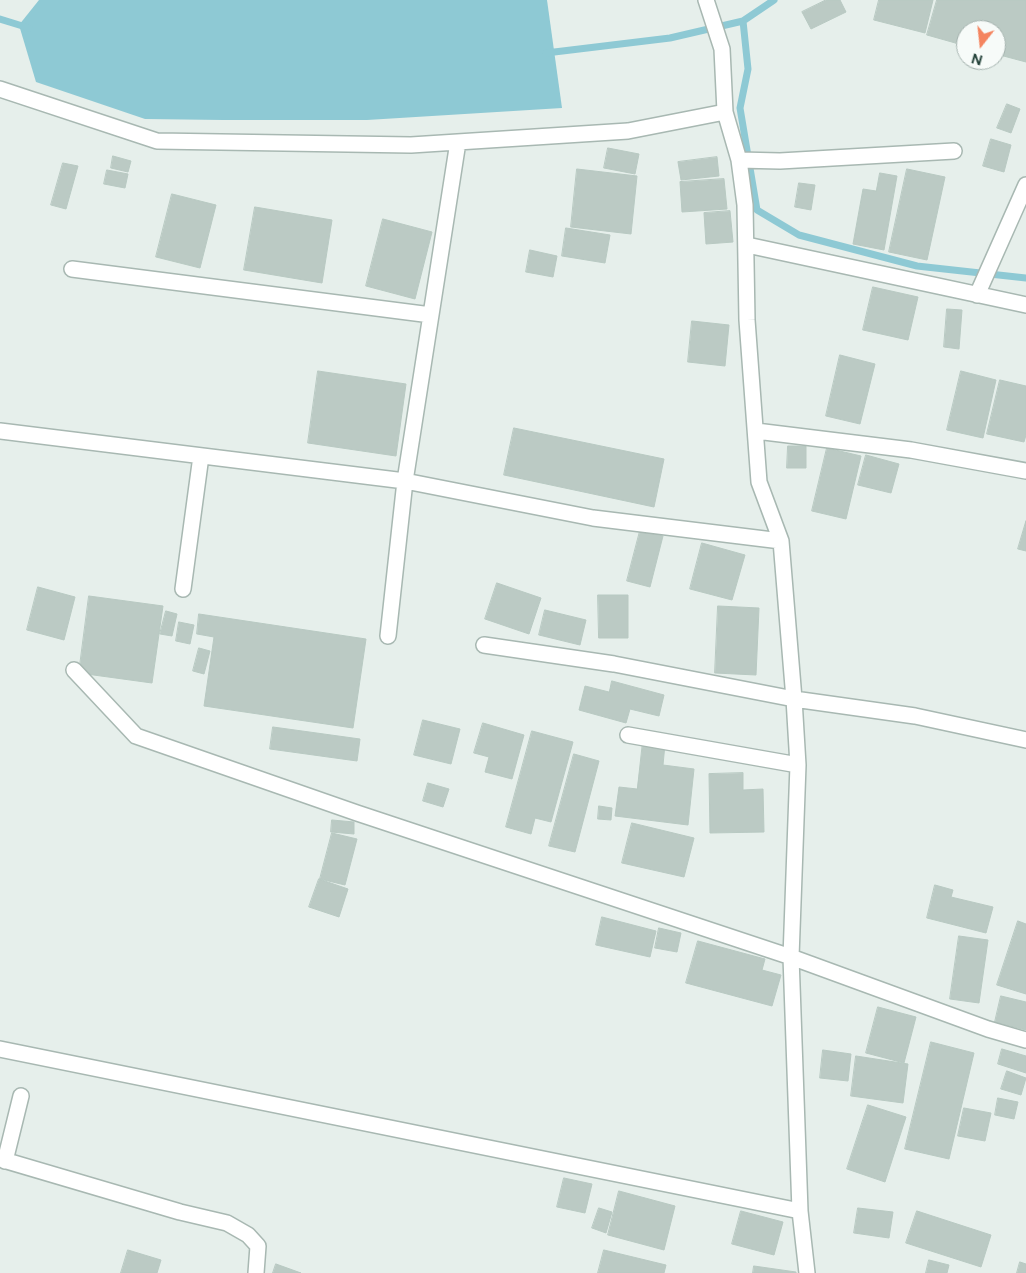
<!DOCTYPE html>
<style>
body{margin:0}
#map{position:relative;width:1026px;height:1273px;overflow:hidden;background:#e6efeb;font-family:Figtree,sans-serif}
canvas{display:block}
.north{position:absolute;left:956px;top:20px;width:50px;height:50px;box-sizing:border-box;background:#f7fbf9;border:1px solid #a3b1ad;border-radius:50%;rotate:196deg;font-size:14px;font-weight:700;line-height:20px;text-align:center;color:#24423a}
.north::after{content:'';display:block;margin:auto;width:18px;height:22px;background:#f4845f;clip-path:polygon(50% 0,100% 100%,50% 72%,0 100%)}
</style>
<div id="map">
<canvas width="1026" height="1273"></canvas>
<div class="north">N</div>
</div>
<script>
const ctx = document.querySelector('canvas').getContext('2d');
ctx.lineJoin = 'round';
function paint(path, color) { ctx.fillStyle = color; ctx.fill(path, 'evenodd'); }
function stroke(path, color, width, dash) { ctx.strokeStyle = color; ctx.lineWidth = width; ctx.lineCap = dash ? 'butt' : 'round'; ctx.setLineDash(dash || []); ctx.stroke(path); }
paint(new Path2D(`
 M39,0H547L562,108L367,120H223L145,119L36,82L19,25Z`), '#8ec9d4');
stroke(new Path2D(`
 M0,19L29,28
 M743,21L748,69L740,108L757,210L799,235L917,266L1026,278
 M546,53L670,38L743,21L774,0`), '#8ec9d4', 7);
const building = new Path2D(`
 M826,0H840L846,12L811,29L802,12Z
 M879,0H933L925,33L874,20Z
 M937,0H1026V62L996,54V30H966V46L927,35Z
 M1007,104L1020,109L1011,133L997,128Z
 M991,139L1011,145L1004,172L983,166Z
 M608,148L639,154L635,174L604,168Z
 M113,156L131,161L128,172L111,168Z
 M717,157L719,176L681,180L678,162Z
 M63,163L78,166L66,209L51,205Z
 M577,169L637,176L631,234L571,227Z
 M907,169L945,177L927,260L889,252Z
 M107,170L128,174L125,188L104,184Z
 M880,173L897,176L884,250L853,244L863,189L876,191Z
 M724,179L727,209L682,212L680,182Z
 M799,183L815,185L811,210L795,207Z
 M172,194L216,205L200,268L156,257Z
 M255,207L332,220L322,283L244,270Z
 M730,211L733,242L706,244L704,213Z
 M383,219L432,232L415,299L366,286Z
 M566,228L610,235L605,263L562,256Z
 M530,250L557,256L553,277L526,272Z
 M873,287L918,297L908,340L863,330Z
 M947,309L962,310L959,349L944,347Z
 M692,321L729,325L725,366L688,362Z
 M840,355L875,364L860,424L826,416Z
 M318,371L406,384L396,456L308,443Z
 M961,371L996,380L983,438L947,430Z
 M1000,380L1026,386V435L1024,442L987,434Z
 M514,428L664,459L654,507L504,475Z
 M788,446H806V468H787Z
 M827,448L861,456L846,519L812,511Z
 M866,455L899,464L891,493L858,485Z
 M1026,521V551L1018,549Z
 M640,531L663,536L650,587L627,581Z
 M702,543L745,555L732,600L690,589Z
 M497,583L541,598L529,634L485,619Z
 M38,587L75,597L64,640L27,630Z
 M598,595H628V638H599Z
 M89,596L163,606L152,683L79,673Z
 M718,606L759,608L756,675L715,673Z
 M545,610L586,620L580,645L539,635Z
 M166,611L177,614L172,636L160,634Z
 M199,614L366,639L353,728L204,706L214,637L197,634Z
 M179,622L194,625L190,644L176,641Z
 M199,648L210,651L204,674L193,671Z
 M612,681L664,695L659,716L630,709L626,723L579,710L585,686L609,692Z
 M423,720L460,729L451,764L414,755Z
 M483,723L524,735L512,779L485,772L489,757L474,753Z
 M273,727L360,739L357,761L270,749Z
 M532,731L573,742L551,822L535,818L531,834L506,827Z
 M643,741L665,744L663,765L694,769L688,825L615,816L619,787L637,789Z
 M574,754L599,761L575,852L549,846Z
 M743,773V790L763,789L764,832L710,833L709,774Z
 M428,783L449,789L443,807L423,801Z
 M599,806L612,808L611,820L598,819Z
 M332,820L354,822V834L331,832Z
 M632,823L694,838L684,877L622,863Z
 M332,833L357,839L345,885L320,879Z
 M319,879L348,889L339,917L309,907Z
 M935,885L953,890L951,897L993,907L986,933L927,918Z
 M602,917L656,931L650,957L596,945Z
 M1018,921L1026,924V994L997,985Z
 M659,928L681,933L677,952L655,948Z
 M959,936L988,940L979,1003L950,999Z
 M698,941L765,959L762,970L781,975L772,1006L686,983Z
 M1001,996L1026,1002V1030L995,1022Z
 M878,1007L916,1017L904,1063L866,1053Z
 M931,1042L974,1053L949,1159L905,1149Z
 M1002,1049L1026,1056V1073L998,1064Z
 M823,1050L851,1054L848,1081L820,1078Z
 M856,1056L908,1064L903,1103L851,1096Z
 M1007,1071L1026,1078L1021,1095L1001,1089Z
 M998,1098L1018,1102L1014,1119L995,1115Z
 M868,1105L906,1117L885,1182L847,1169Z
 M964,1108L991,1113L985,1141L958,1136Z
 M564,1178L592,1184L585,1213L557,1207Z
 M619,1191L675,1206L664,1250L608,1235Z
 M599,1208L612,1212L606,1233L592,1228Z
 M858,1208L893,1212L889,1238L854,1233Z
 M741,1211L783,1222L774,1255L732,1244Z
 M917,1211L991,1235L981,1267L906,1243Z
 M128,1250L161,1260L157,1273H121Z
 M604,1250L666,1265L664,1273H598Z
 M929,1260L949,1265L947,1273H926Z
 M1020,1262L1026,1264V1273H1017Z
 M276,1264L301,1273H273Z
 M754,1266L796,1272V1273H753Z`);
paint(building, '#bbcac4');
stroke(building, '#b8c9c2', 1);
const minor = new Path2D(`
 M706,0L722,49L725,112L739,160L745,205L747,320L759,482L781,541L794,699L798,765L791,957L800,1211L807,1273
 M0,89L157,141L411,145L628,131L725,112
 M739,160L780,161L954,151
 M747,245L1026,305
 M72,269L431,315
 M977,295L1026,185
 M0,431L405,481L458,142
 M756,431L911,450L1026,471
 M183,589L201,456
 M388,636L405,481L593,518L781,541
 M484,645L614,664L794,699L915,716L1026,740
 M74,670L136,736L357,813L791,957L988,1029L1026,1040
 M628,735L798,765
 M0,1049L800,1211
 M0,1159L180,1212L227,1223L248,1235L258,1246L256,1273
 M5,1161L21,1096`);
stroke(minor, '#a8b8b2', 18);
stroke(minor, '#fff', 15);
</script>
